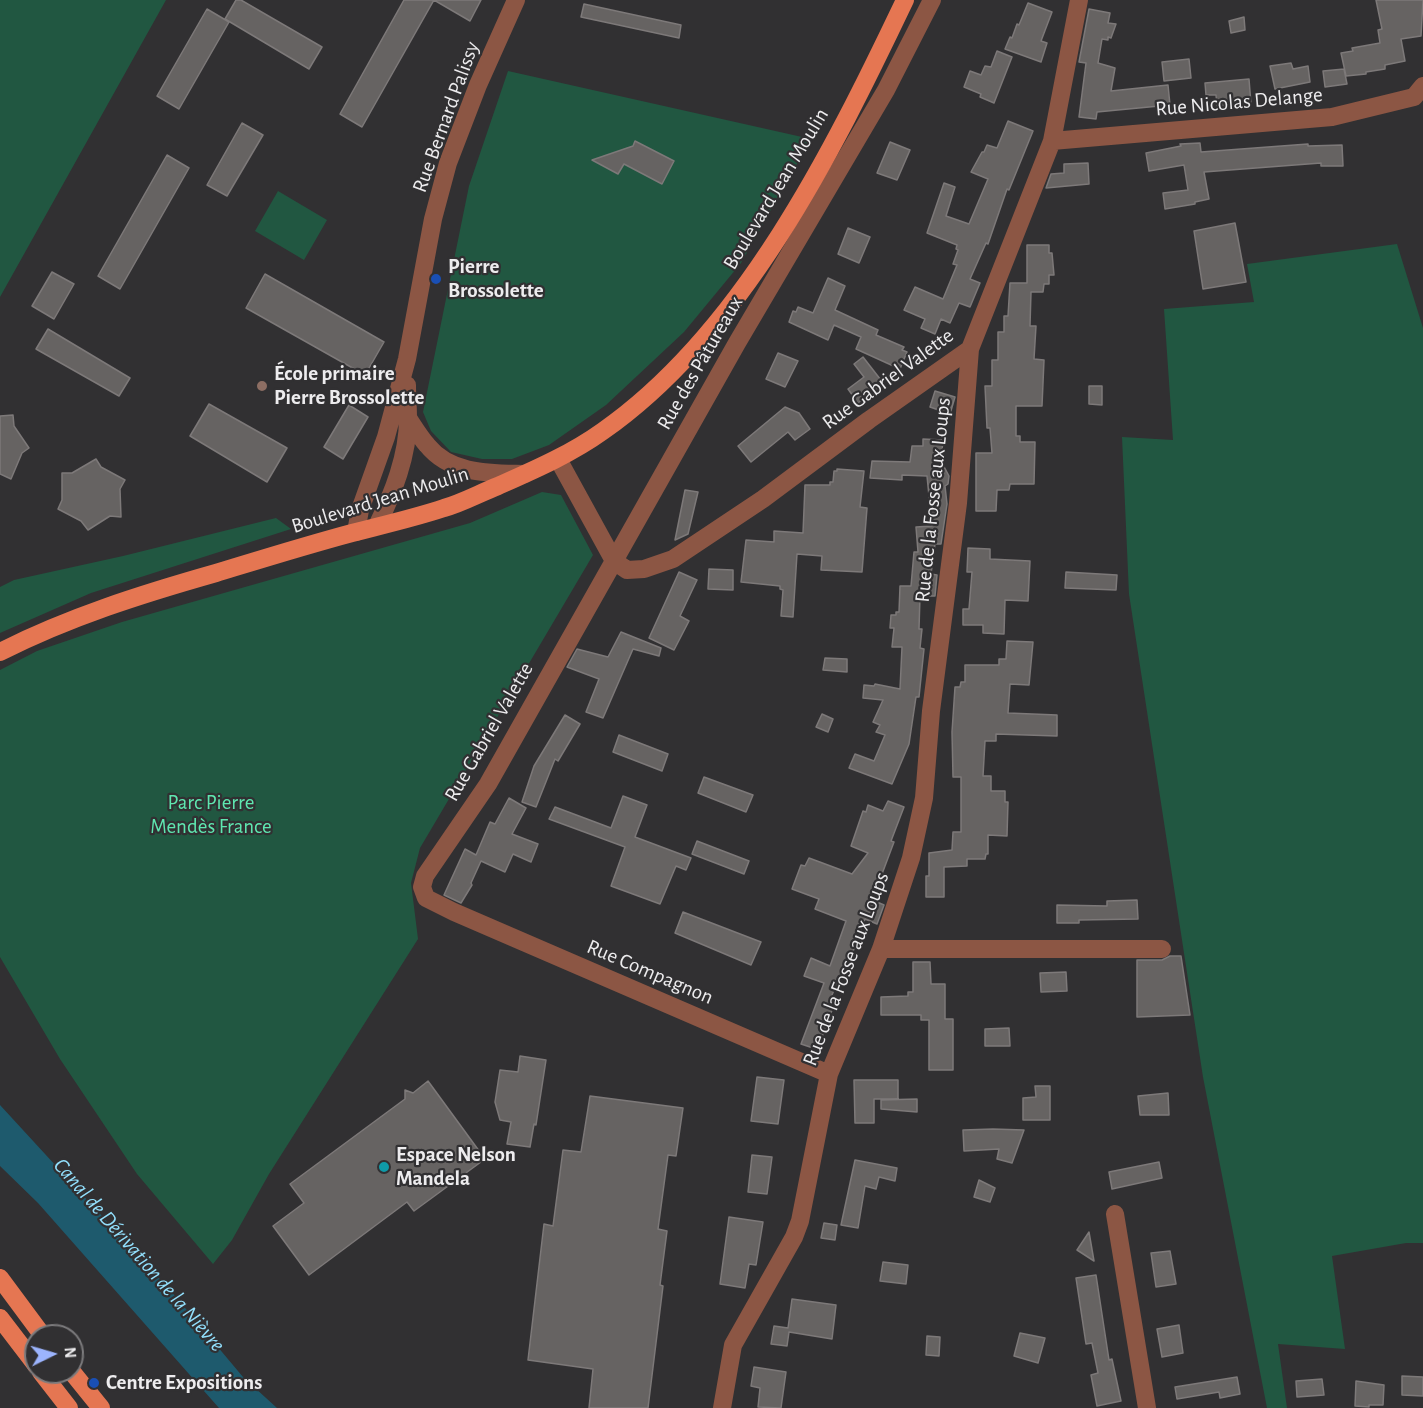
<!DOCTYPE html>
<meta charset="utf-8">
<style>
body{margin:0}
#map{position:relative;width:1423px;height:1408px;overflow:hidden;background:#313032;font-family:"Alegreya Sans",sans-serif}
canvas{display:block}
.north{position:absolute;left:24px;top:1324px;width:60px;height:60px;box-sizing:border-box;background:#313032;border:2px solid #7c7b7d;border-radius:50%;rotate:85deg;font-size:16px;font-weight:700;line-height:24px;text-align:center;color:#edecee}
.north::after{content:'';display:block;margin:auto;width:21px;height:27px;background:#9cb4fd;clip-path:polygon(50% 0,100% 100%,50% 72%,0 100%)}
</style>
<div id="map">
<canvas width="1423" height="1408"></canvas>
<div class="north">N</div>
</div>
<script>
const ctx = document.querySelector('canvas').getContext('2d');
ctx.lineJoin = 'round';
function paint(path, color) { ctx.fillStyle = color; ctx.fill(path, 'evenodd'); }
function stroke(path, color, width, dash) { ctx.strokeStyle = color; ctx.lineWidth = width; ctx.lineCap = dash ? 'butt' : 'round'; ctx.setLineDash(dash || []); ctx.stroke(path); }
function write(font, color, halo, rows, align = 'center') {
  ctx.font = font + ' "Alegreya Sans",sans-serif'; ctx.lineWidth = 4.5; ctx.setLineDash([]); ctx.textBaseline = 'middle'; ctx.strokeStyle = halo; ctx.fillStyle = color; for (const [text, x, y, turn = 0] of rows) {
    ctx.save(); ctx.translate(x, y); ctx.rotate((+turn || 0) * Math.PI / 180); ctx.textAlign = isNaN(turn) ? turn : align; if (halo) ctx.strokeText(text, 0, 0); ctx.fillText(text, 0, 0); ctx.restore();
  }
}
paint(new Path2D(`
 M0,0H166L0,297Z
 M508,71L811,139L741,263L684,332L606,405L549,445L512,459H482L451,452L431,431L423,412L469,186Z
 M278,191L327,220L304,260L255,231Z
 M1397,244L1423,328V1243H1406L1332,1256L1345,1349L1278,1344L1287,1408H1267L1203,1077L1129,594L1122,437L1173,440L1164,309L1254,302L1247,264Z
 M542,492L561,495L593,555L420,848L411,883L418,939L269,1174L232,1240L213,1264L137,1174L60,1059L0,957V670L37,651L122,622L470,523Z
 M276,518L291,529L91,593L0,633V587L14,580L123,556Z`), '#215741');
paint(new Path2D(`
 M0,1105L170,1290L243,1377L277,1408H219L38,1203L0,1166Z`), '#1e5a6d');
const building = new Path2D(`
 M236,0H241L322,47L309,69L225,19Z
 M404,0H481L470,21L434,0L362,127L340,114Z
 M1376,0H1423L1421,36L1401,39L1405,61L1385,65V69L1366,72V74L1346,76L1341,53L1353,51L1352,48L1380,43L1378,30L1382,29Z
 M1028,3L1052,12L1041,41L1047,43L1041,62L1005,49L1010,37L1012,38L1017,24L1019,25Z
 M584,4L681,25L679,38L581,17Z
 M207,9L229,22L179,109L157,96Z
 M1089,9L1110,13L1108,23L1116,24L1111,38L1108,37V40L1102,39L1098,63L1115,68L1111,91L1168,85L1170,105L1097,112L1096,119L1079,117L1086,63L1079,62Z
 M1244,17L1245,30L1231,33L1229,21Z
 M997,51L1012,57L994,103L980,97L981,94L964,87L970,71L981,75L985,66L991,67Z
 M1189,59L1191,78L1164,81L1162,62Z
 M1291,63L1293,69L1308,66L1310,82L1275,89L1270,66Z
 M1344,69L1347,84L1325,87L1323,71Z
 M1249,79L1251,104L1217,106L1216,95H1206L1205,83Z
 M1008,121L1033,131L1009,190L1007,189L988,244L986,243L970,279L980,283L970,307L959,303L950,323L941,319L935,334L921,328L925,319L904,310L915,287L943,299L957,265L953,264L958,250L956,249L957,245L927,233L944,183L955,187L946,216L969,224L988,179L971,172L982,152H984L987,145L997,148Z
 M242,123L263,135L227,196L207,185Z
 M635,141L674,161L662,184L624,164L618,174L592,160L633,146Z
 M890,142L910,150L897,180L877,173Z
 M1200,143L1201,152L1308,144V146L1342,145L1343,166H1321V163L1204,172L1209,199L1195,202V204L1165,209L1163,193L1188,190L1184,165L1149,171L1146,153L1181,146L1180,144Z
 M167,155L189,168L120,289L98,276Z
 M1088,163L1089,184L1046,188L1051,174L1064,173V164Z
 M1235,223L1246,282L1203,289L1194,231Z
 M848,228L870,237L859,263L838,254Z
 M1027,245H1049V253H1052L1054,275H1049V284H1044L1043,292H1031L1030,326H1036L1034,359L1044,360L1042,406H1016V436H1020V442H1035L1034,484H1010L1009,490H997L996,511H976V453H992L990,428H987L985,386H992V360H998V332H1004V316H1008L1010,283H1027Z
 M52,272L74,284L54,319L32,306Z
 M265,274L384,342L365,375L246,308Z
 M828,278L845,286L835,310L878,330L876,335L904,347L902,350L907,352L900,369L856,349L861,337L834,325L828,340L789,322L793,311L796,312L798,307L813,313Z
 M48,329L130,378L119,396L36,349Z
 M778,353L798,361L785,387L766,379Z
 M863,357L884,384L858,403L848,389L864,377L854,364Z
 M1089,386H1102V405L1089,404Z
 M935,391L955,397L950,414L930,407Z
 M209,404L287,448L267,482L190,436Z
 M349,405L368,417L343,459L324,447Z
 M785,407L799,413L810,429L795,440L788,432L751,462L738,446Z
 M13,415L14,426L29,448L22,453L11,479L0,474V416Z
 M923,439L943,440L941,461L949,476L948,484L945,486L947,504L941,544H935L931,574L937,575L935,596H920L919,629H922L920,648L924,649L919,697H916L909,744L892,784L849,768L855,754L874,761L885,735L876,732L880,725L873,722L883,700L863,698L864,685L874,686L875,684L900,689L902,647H892L894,628H890L891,615H896V612H899L900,586H911L914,552H918L916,527L932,526L927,476L902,475V480L870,478L872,461L910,462L912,446H923Z
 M96,459L101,467L125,480L120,489L121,517L110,516L88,530L81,521L58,509L62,500V473H72Z
 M837,469L864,471L860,507L867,508L862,572L821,570L822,556L797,554L793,617L781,616L783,590L780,589V586L741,582L746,540L774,542V531L803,533L805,485H830V482H833L834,471H837Z
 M685,490L698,492L688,534L675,540Z
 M968,548L990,549V559L1030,561L1028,601L1005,600L1004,634L983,633V625H963V609H969L972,572H967Z
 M709,569L733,570V590L708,589Z
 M679,572L697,580L680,616L689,621L674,650L649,638Z
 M1066,572L1117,575L1116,590L1065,588Z
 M621,632L661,648L659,656L633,649L603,718L586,712L599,679L567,667L577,649L608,657Z
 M1007,641L1033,642L1029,685L1010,684L1008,713L1057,715V736L996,734V741H985L983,776H991V791H1005V802H1008L1007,836L988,835V854H986L985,859H967V866L944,867V897H926V876H929V853L952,850L953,832H961V777H953L952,732L955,687H960L961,682H965V665H999V659H1006Z
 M825,658L847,659V672L823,670Z
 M822,714L833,719L828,732L816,727Z
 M565,715L580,724L558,761L555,759L536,807L522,802L534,766Z
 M619,735L668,754L662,771L613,752Z
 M704,777L753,795L746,812L698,793Z
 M623,796L647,805L635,837L691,858L686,870L676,866L660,904L611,886L625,847L549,819L555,807L611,828Z
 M509,798L526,808L512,834L538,844L531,862L513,854L505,872L481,861L471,883L472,885L461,903L444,895L465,849L476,855L490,822L495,824Z
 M888,801L904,807L891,841L894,842L873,898L878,900L877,902L884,905L877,924L865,919L844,976L840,975L830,1000L835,1002L819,1045L814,1044L813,1048L801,1044L824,983L804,976L811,958L830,966L846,921L815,909L819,899L792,889L801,865L805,866L809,858L852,874L868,853L851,846L863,811L866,812L868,805L883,811Z
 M697,841L749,861L744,874L692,854Z
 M1137,900L1138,919L1079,920V923H1057V905L1107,906V901Z
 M683,912L761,942L751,965L675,933Z
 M1170,956H1181L1190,1015L1137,1017V960H1162Z
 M913,962H930L931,984H945V1019H953V1070H929V1020H921V1015H881V997L908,996V992H913Z
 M1066,972L1067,991L1041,992L1040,973Z
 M1009,1028L1010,1046H985V1029Z
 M520,1056L546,1060L536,1125L534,1124L530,1147L507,1144L511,1122L500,1120L495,1102L500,1070L518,1072Z
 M757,1077L784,1080L778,1124L751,1121Z
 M854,1080H898V1099H874V1123H855Z
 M428,1081L485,1159L414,1211L407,1202L309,1275L273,1226L304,1203L290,1184L405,1099V1090L413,1093Z
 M1035,1086H1050V1120H1023V1098L1036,1097Z
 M1168,1093L1169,1115H1140L1138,1096Z
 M590,1096L683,1108L676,1156L668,1155L658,1229L667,1231L660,1285L663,1286L648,1408H589L593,1369L528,1360L544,1224L553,1226L563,1150L581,1152Z
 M917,1099V1112L881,1109V1100Z
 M993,1129L1024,1130L1012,1163L997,1159L999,1149L964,1151L963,1130Z
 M752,1155L772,1157L767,1194L748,1192Z
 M855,1160L897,1168L895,1181L879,1177L876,1189L865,1186L858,1228L841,1225Z
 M1159,1162L1162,1178L1112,1189L1109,1172Z
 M979,1180L995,1188L990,1202L974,1197Z
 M729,1217L763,1222L756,1265L749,1264L745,1288L720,1284Z
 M824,1223L837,1225L835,1240L821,1238Z
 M1089,1232L1094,1261L1077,1250Z
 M1170,1251L1176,1284L1156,1287L1151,1253Z
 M883,1262L908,1265L906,1284L880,1281Z
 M1096,1275L1109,1360L1112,1359L1121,1401L1097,1406L1091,1375L1098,1373L1092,1343L1086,1344L1076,1278Z
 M792,1299L836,1305L832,1339L789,1332L787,1346L771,1344L774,1326L788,1328Z
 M1179,1325L1183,1353L1162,1357L1157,1329Z
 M1020,1333L1045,1338L1038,1363L1014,1356Z
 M927,1336L940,1337L939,1356L926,1355Z
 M754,1367L786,1372L781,1408L758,1407L760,1388L751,1386Z
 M1402,1376L1423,1377V1396L1402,1395Z
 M1237,1377L1240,1394L1220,1398L1219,1392L1177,1399L1175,1387Z
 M1322,1379L1324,1395L1297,1397L1296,1381Z
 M1356,1381L1384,1385L1383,1405H1369V1407L1355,1406Z`);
paint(building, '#666362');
stroke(building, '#7d7979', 1.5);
stroke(new Path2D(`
 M1052,141L1332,117L1414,97L1423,86
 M408,418C414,427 420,437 427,445C451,475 491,473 525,474
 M558,459L614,561
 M377,526C393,493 408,456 408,418C408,407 407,396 407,385
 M356,532L360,510L386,437L407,359L433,219L448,163L478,85L516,0
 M614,561L737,343L886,90L932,0
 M881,949H1162
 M829,1074L454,912L426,898L422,887L425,876L488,784L614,561L627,570L644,569L673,559L763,499L869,420L970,349L1052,141L1079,0
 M1115,1214L1147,1408
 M722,1408L733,1345L794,1237L800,1221L829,1074L881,949L911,858L924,798L931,711L958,503L970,349`), '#8c5644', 18);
stroke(new Path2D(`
 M0,652C69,617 142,594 216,573C262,559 307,545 352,533C383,525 414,518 444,508C462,503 480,493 498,486C534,470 571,454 603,431C743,333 833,151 905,0
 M0,1278L43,1336
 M0,1318L36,1365
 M41,1372L69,1408
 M72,1372L101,1408`), '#e57652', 18);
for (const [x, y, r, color] of [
 [436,279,6,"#1a4fb4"],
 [262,386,6,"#8d6e63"],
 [384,1167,6,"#0f9aa8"],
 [94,1383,6,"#1a4fb4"]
]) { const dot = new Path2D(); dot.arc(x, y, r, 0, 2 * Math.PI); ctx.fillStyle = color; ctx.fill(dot); stroke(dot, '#313032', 2); }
write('21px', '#edecee', '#313032', [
 ["Rue Nicolas Delange",1239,102,-5],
 ["Rue Bernard Palissy",446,117,-70],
 ["Boulevard Jean Moulin",776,189,-59],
 ["Rue des Pâtureaux",700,363,-60],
 ["Rue Gabriel Valette",888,379,-36],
 ["Boulevard Jean Moulin",380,500,-17],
 ["Rue de la Fosse aux Loups",933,500,-84],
 ["Rue Gabriel Valette",489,732,-60],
 ["Rue de la Fosse aux Loups",846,969,-69],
 ["Rue Compagnon",650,972,23]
]);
write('bold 21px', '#edecee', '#313032', [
 ["Pierre",448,267],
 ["Brossolette",448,291],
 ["École primaire",274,374],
 ["Pierre Brossolette",274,398],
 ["Espace Nelson",396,1155],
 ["Mandela",396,1179],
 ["Centre Expositions",106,1383]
], 'left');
write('21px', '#5ee7b0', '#313032', [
 ["Parc Pierre",211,803],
 ["Mendès France",211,827]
]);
write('italic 22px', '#92dffc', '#313032', [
 ["Canal de Dérivation de la Nièvre",139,1255,49]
]);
</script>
